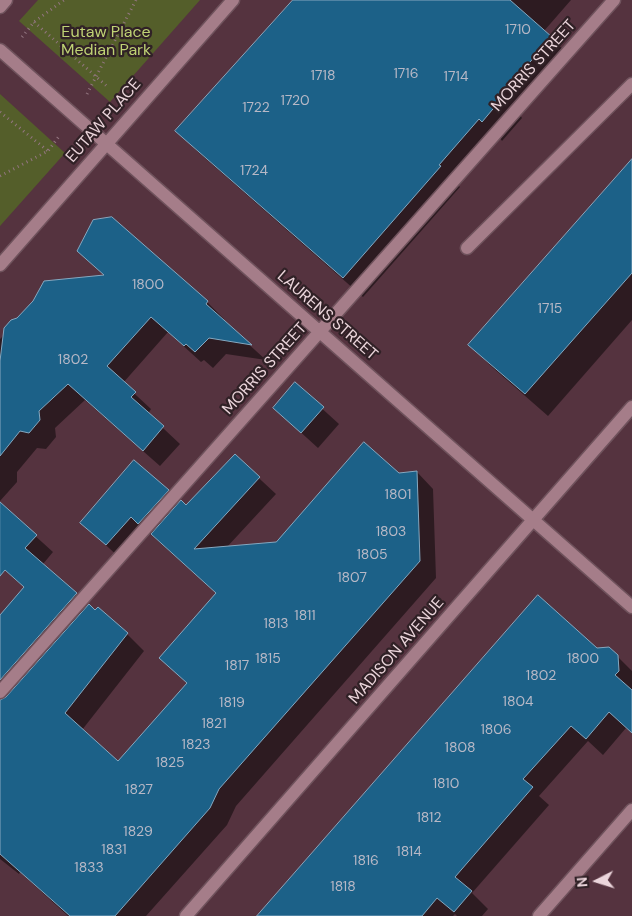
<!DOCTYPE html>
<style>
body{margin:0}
#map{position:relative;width:632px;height:916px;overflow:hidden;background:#55333f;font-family:"DM Sans",sans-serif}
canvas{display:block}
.north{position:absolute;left:572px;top:856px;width:50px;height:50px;-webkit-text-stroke:4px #302126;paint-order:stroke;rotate:265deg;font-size:14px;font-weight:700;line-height:20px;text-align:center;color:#ebd5db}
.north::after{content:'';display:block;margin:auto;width:18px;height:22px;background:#ebd5db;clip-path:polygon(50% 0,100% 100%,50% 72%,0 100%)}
</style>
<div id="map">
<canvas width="632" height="916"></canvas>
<div class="north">N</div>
</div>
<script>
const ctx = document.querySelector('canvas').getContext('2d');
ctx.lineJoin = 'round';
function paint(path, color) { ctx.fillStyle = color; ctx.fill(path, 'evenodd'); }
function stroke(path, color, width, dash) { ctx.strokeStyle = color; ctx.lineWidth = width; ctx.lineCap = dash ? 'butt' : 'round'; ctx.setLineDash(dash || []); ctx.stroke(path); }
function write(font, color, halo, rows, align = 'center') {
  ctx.font = font + ' "DM Sans",sans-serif'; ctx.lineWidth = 4.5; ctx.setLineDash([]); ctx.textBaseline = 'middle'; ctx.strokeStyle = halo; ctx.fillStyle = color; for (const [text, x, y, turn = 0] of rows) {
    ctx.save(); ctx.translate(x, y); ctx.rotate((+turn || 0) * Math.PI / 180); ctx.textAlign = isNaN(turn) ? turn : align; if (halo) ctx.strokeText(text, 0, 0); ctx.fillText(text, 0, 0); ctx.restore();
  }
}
paint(new Path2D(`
 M38,0H200L110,102L19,21Z
 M0,94L65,153L0,226Z`), '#545e2a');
paint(new Path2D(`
 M293,0H571L544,31L571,57L520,115L522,118L502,141L500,138L458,185L460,187L363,297L197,151L177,131Z
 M632,161V320L548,416L492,367L470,345Z
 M111,218L207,302L224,319L223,321L266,360L226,354L213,368L204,360L201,362L168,332L123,383L151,409L148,414L180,444L160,466L85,400L55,428L56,437L46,449L37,448L17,472V482L0,501V339L5,334L105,276L79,251L94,221Z
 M295,384L339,424L318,448L274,408Z
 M235,456L276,494L227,547L277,543L399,474L417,472L433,489L436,578L236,806L227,825L146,916H68L20,872L19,874L0,859V617L25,588L0,566V504L53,552L43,564L95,612L127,634L144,651L82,730L118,762L188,684L217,594L148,532L123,561L82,523L168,491L180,503L186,507Z
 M597,649L617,656L632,671V733L626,728L603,755L588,741L539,796L549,805L472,893L488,909L482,916H457L455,914L453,916H258Z`), '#0007');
const building = new Path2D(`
 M293,0H510L552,37L501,95L503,97L482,122L479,119L439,165L441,166L343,278L175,131Z
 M632,159V273L525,394L468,345Z
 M112,217L208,301L206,304L252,345L209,338L195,352L186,344L184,346L151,317L107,366L136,392L131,397L164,426L143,451L68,384L39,411L40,420L29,433L20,431L0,456V361L4,328L11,320L17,318L33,301L44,281L104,275L77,251L93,220Z
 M295,382L324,407L301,433L273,408Z
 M364,442L399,473L417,471L420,561L219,789L210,808L115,916H70L0,854V700L6,697L89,604L95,610L98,607L128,633L65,713L118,761L187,683L159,658L216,593L151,534L181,500L186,505L235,454L260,477L194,549L276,542Z
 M134,460L169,490L138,524L131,517L106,545L80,523Z
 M0,502L37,535L25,548L77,593L0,680V615L24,587L5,570L0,576Z
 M538,595L597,648L609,647L618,655L619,671L615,675L632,690V733L609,712L586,739L571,726L523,779L533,787L455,877L472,891L454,912L437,898L422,916H257Z`);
paint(building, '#1c6188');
stroke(building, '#85a8c0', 1);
const minor = new Path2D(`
 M0,7L6,0
 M0,50L632,607
 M467,248L632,84
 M0,265L233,0
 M0,692L614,0
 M186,916L632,407
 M539,916L632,810`);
stroke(minor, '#6f525c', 15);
stroke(new Path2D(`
 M34,22L109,88
 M22,37L34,22L64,0
 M87,94L136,0
 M0,112L48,151
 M0,176L48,151L60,135`), '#937680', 3, [1, 4]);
stroke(minor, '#a57d89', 12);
write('14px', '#b7b8c6', null, [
 ["1710",518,30],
 ["1716",406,74],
 ["1718",323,76],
 ["1714",456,77],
 ["1720",295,101],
 ["1722",256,108],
 ["1724",254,171],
 ["1800",148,285],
 ["1715",550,309],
 ["1802",73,360],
 ["1801",398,495],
 ["1803",391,532],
 ["1805",372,555],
 ["1807",352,578],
 ["1811",305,616],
 ["1813",276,624],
 ["1815",268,659],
 ["1800",583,659],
 ["1817",237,666],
 ["1802",541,676],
 ["1804",518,702],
 ["1819",232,703],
 ["1821",214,724],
 ["1806",496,730],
 ["1823",196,745],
 ["1808",460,748],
 ["1825",170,763],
 ["1810",446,784],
 ["1827",139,790],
 ["1812",429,818],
 ["1829",138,832],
 ["1831",114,850],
 ["1814",409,852],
 ["1816",366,861],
 ["1833",89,868],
 ["1818",343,887]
]);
write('16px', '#bfd274', '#302126', [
 ["Eutaw Place",106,33],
 ["Median Park",106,51]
]);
write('16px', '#ebd5db', '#302126', [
 ["MORRIS STREET",534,66,-48],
 ["EUTAW PLACE",104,121,-49],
 ["LAURENS STREET",327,316,41],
 ["MORRIS STREET",265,369,-48],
 ["MADISON AVENUE",397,651,-49]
]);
</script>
